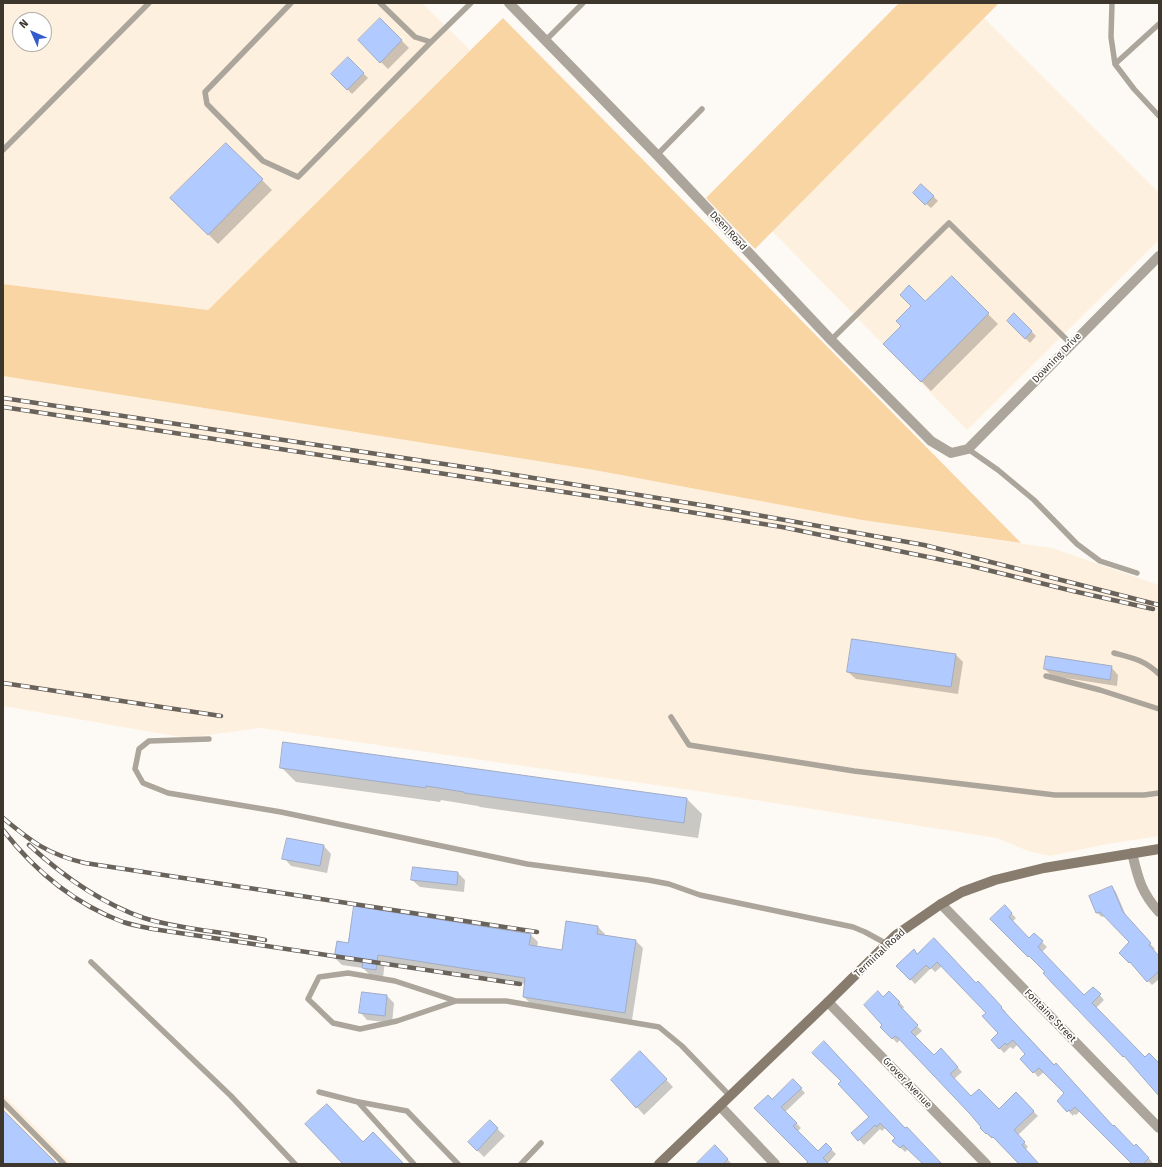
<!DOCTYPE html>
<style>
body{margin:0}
#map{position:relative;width:1162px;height:1167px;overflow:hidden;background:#fdfaf5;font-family:"Fira Sans",sans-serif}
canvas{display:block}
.frame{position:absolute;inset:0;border:4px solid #3d362c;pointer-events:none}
.north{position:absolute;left:12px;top:12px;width:40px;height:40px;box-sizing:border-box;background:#fff;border:1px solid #b1afab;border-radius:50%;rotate:315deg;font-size:11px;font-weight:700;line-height:16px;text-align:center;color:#3d362c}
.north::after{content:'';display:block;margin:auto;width:14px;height:18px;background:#335ccc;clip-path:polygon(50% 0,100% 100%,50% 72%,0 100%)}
</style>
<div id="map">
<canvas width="1162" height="1167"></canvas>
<div class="frame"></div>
<div class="north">N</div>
</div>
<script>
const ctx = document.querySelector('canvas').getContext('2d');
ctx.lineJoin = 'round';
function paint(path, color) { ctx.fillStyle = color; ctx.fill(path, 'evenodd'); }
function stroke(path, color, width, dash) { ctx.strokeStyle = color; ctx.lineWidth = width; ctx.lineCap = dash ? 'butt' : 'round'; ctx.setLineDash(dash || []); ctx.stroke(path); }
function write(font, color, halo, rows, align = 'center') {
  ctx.font = font + ' "Fira Sans",sans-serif'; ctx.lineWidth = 3.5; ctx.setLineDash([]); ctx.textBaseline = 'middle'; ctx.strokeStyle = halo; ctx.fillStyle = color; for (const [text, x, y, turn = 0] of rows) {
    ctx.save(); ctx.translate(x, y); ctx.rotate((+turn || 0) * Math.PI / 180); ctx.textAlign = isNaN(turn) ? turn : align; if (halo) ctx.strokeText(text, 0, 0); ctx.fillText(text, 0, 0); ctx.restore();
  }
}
paint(new Path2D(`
 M3,3H422L470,50L208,310L3,284ZM20,20H44V44H20Z
 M984,18L1159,193V240L967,430L772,231Z
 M3,376L594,470L862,520L1052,548L1159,585V836L1107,844L1050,856L1028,851L997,838L704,792L260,728L186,738L3,706Z
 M3,1094L72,1164H3Z`), '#fef0de');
paint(new Path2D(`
 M899,3H999L755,249L706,198Z
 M503,18L1021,543L862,520L594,470L3,376V284L208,310Z`), '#f9d5a4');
paint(new Path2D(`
 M380,19L409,48L388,69L359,40Z
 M348,58L368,78L352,94L332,74Z
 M226,144L272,190L218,244L172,198Z
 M922,185L938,201L931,208L914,193Z
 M952,278L998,324L931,391L884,344Z
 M1014,314L1036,336L1030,343L1008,321Z
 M956,655L963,662L958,694L856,679L848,672Z
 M1111,667L1118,675L1117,686L1052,676L1045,669Z
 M284,743L687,799L702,814L698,838L480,807L478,806L441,800L440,802L296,782L281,767Z
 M287,839L324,846L331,854L327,873L291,866L284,858Z
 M458,873L465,880L464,892L420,887L412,880Z
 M1112,887L1116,892L1127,918L1155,949L1153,950L1159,957V979L1152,985L1121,953L1131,942L1105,916L1102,917L1097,913Z
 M1005,907L1016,918L1012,922L1029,939L1034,934L1047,947L1042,952L1084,996L1098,993L1104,1000L1096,1008L1145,1059L1159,1064V1094L1046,972L992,919Z
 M598,927L605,934L604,936L636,941L643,948L632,1020L531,1004L524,997L526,984L385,962L383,977L370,975L363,968L342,965L335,958L349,944L531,935L538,942L537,947L563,951Z
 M934,939L976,984L996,1002L1006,1012L1005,1013L1114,1127L1134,1147L1136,1145L1153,1163L1152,1164H1133L1080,1111L1076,1115L1074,1114L1073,1116L1059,1101L1065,1093L1044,1072L1038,1077L1034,1072L1027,1054L1018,1044L1013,1049L1010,1047L1004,1053L992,1040L1000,1033L987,1013L942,966L935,972L931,968L915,984L898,966L918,955Z
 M889,992L904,1007L902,1010L922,1031L915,1037L934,1056L945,1054L962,1072L954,1079L971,1098L999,1110L1016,1094L1038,1116L1018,1135L1028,1147L1025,1150L1038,1164H1020L993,1137L991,1138L981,1128L983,1127L900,1040L897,1043L882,1027L884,1025L883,998Z
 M363,993L387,996L394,1003L392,1023L367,1020L360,1012Z
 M640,1052L673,1087L644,1115L612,1080Z
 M793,1080L805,1093L785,1112L801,1128L797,1132L818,1153L826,1144L836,1154L827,1164H807L809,1162L772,1100Z
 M870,1117L906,1129L940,1164H924L908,1149L905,1152L894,1141L896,1138L886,1127L882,1131L880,1129L864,1145L853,1133Z
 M490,1122L505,1136L484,1157L469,1142Z
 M715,1147L732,1164H697Z`), '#0003');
const building = new Path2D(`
 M380,18L402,40L380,63L358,40Z
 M348,57L364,73L347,90L331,74Z
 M226,143L263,179L208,235L170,198Z
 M921,184L934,196L925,205L913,193Z
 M952,276L989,313L921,382L883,344L901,326L896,321L911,306L900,295L909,285L925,301Z
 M1014,313L1032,331L1025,339L1007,321Z
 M852,639L956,654L951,687L847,672Z
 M1046,656L1112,666L1110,680L1044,669Z
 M283,742L687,798L684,823L464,793V792L426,786V788L280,768Z
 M287,838L324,845L320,866L282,859Z
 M413,867L458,872L457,885L411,880Z
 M1112,886L1123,912L1151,943L1149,945L1159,956V971L1147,982L1130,962L1129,963L1119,953L1129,942L1100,912L1096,913L1089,896Z
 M1005,905L1012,913L1009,917L1029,938L1034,933L1043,941L1038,947L1084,995L1093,987L1101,994L1092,1003L1145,1057L1149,1053L1159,1063V1096L1124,1056L1123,1057L1053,984L1043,973L1045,972L1029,956L1028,957L990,919Z
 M354,906L531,934L529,945L562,950L566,921L598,926L597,934L636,940L625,1013L523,997L525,978L378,955L376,970L362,968L363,962L334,958L337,941L348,943Z
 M934,938L976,983L978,981L992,996L1002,1007L1001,1008L1054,1065L1056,1063L1113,1126L1114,1125L1134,1146L1136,1144L1149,1158L1143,1164H1132L1075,1107L1070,1111L1069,1110L1067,1112L1057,1101L1064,1093L1039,1068L1033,1073L1020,1059L1025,1054L1013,1040L1007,1045L1005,1043L999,1049L991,1040L998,1033L982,1016L986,1013L937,962L930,969L926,965L910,980L896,966L914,949L917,954Z
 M878,991L883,997L889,991L900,1002L898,1004L918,1025L911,1032L934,1055L941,1048L958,1067L950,1074L971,1096L979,1089L999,1109L1016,1092L1034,1111L1014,1130L1025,1142L1022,1145L1039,1164H1019L993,1137L992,1138L987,1133L986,1134L980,1128L981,1127L970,1114L898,1038L895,1036L892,1039L880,1027L882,1025L864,1005Z
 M362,992L387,995L385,1016L359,1013Z
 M824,1041L905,1128L907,1127L942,1164H923L903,1145L900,1148L892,1141L895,1138L880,1123L877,1127L875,1125L858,1141L851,1133L869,1117L838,1084L841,1081L812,1053Z
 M640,1051L667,1079L636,1108L611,1080Z
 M793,1079L802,1088L781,1107L797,1123L793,1126L818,1151L826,1143L832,1149L823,1158L829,1164H805L808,1162L754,1108L768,1095L772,1099Z
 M327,1104L363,1142L373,1132L404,1164H343L305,1124Z
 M3,1110L57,1164H3Z
 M490,1120L498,1128L477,1151L468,1142Z
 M715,1145L728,1159L723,1164H696Z`);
paint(building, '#b1caff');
stroke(building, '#a0abc4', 1);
stroke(new Path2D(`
 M291,3L205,92L207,104L263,161L298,177L431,42
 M380,3L415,37L431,42L471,3
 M1112,3L1111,37L1115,64L1134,89L1159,116
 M546,40L583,3
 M1115,64L1159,24
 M3,150L149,3
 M657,155L702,109
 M831,340L949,223L1071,344
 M968,449L998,470L1034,500L1077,544L1100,561L1137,573
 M1114,653C1133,658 1144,660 1159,674
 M1046,676L1100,690L1159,709
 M671,717L689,745L854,771L1055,795H1144L1159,793
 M209,739L149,741L139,749L135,769L143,783L168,793L281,812L527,864L648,880L669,884L700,895L853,927L865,932L887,944
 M91,962L231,1096L295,1164
 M456,1001L395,981L348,973L319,977L308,999L333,1023L360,1029L397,1021L456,1001H506L659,1027L682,1046L730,1096
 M319,1092L358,1102L414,1164
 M3,1102L64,1164
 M359,1102L407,1111L458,1164
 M521,1164L541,1143`), '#aca59b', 5.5);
stroke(new Path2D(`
 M509,3L657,155L831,340L931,441L951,453L968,449L1159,256
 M1132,853C1138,878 1141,892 1159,912
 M941,904L1159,1128
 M828,1002L986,1164
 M720,1106L775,1164`), '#aca59b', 10);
stroke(new Path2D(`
 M659,1164L828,1002L896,935L941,904L962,892L995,880L1044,868L1159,849`), '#877c6d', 10);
const rail = new Path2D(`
 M3,398L484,470L707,506L924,545L1159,605
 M3,407L597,497L782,527L967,565L1073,591L1153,609
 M3,683L221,716
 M3,818C32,842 47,854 85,863L537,932
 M3,830C34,870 75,904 123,922C132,925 143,927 153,929L520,984
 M29,845C63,876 100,903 144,918C163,924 182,927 201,930C222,933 244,936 265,940`);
stroke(rail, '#69635b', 4.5);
stroke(rail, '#fff', 3, [9]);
write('10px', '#3d362c', '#fff', [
 ["Deen Road",728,231,47],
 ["Downing Drive",1057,358,-46],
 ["Terminal Road",880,953,-43],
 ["Fontaine Street",1050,1016,46],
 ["Grover Avenue",907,1083,46]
]);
</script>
